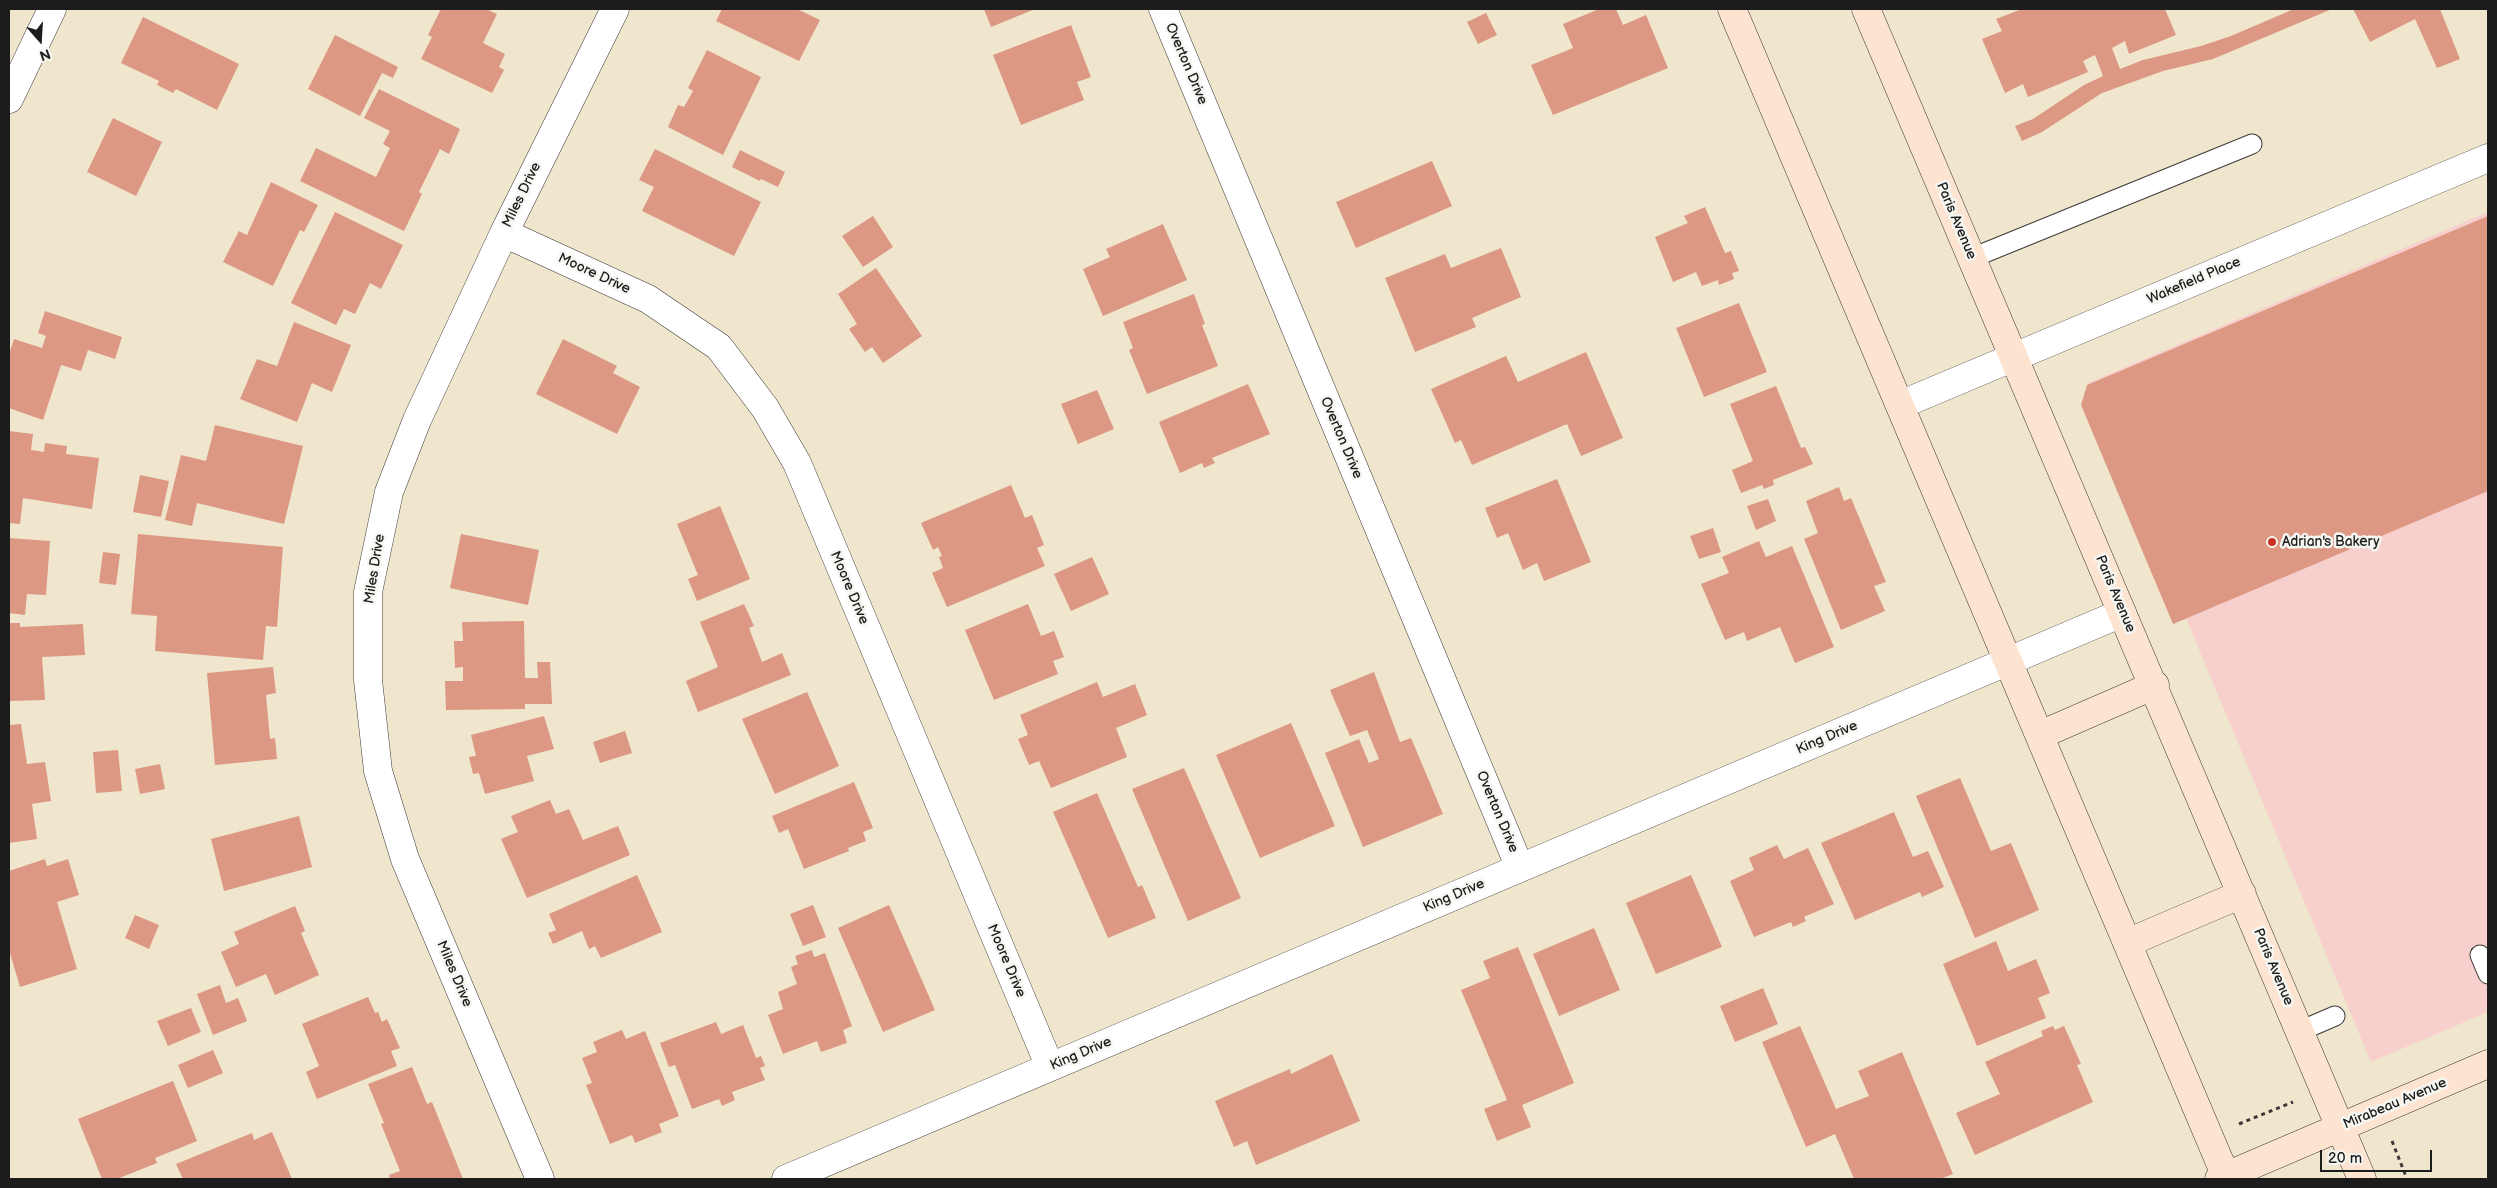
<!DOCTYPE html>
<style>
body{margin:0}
#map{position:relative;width:2497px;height:1188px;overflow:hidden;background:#efe6cd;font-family:"Balsamiq Sans",sans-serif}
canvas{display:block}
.frame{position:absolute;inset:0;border:10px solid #1c1c1c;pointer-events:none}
.north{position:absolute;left:15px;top:15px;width:50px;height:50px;-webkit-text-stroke:4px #f6f6f2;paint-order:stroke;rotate:161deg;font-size:14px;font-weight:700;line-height:20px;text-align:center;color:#1c1c1c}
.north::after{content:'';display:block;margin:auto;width:18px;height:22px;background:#1c1c1c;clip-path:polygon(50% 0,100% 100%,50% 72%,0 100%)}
.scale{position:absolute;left:2320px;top:1150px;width:112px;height:22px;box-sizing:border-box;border:2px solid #1c1c1c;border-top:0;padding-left:6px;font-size:15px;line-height:18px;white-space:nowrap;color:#1c1c1c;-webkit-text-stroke:4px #f6f6f2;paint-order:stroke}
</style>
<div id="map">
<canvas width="2497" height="1188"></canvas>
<div class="frame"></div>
<div class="north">N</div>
<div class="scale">20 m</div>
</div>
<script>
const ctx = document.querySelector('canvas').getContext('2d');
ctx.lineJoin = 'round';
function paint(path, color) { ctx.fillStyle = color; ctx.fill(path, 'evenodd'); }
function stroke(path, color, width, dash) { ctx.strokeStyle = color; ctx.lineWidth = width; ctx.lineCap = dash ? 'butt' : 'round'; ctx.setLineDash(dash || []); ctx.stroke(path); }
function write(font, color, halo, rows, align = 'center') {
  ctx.font = font + ' "Balsamiq Sans",sans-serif'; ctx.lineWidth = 5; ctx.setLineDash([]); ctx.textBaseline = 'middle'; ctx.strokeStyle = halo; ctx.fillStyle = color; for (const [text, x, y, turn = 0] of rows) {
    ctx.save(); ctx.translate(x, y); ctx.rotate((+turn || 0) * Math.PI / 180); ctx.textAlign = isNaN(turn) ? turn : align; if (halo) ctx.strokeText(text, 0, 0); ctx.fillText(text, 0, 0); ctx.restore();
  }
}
paint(new Path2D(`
 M2488,212V1012L2371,1062L2088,383Z`), '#f7d0cd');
paint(new Path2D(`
 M441,9H486L497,14L483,43L505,54L499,67L504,70L492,93L421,59L432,37L428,35Z
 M722,9H797L820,20L799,61L716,21Z
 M984,9H1035L991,27Z
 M1599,9H1616L1623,25L1646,15L1668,68L1553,115L1531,65L1573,48L1563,24Z
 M2022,9H2165L2176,35L2129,54L2125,41L2112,48L2120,69L2143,60L2201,46L2231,36L2294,9H2332L2213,59L2163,71L2102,93L2042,132L2022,141L2015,126L2033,119L2084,85L2103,76L2095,55L2083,61L2088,72L2028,97L2023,84L2005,93L1982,39L2002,31L1996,19Z
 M2353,9H2440L2460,59L2437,68L2415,19L2370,42Z
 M1486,13L1497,35L1478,44L1467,22Z
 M143,17L239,64L217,110L176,89L173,93L157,85L159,81L121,63Z
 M1071,25L1091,77L1077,82L1084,100L1021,125L993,55Z
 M335,35L398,67L393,78L382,73L360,116L308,89Z
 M707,50L761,77L723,155L668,127L678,105L684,107L693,91L688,88Z
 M379,89L460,129L449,154L440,149L419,192L422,194L404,231L300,181L316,148L376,177L390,148L383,144L390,131L364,118Z
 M113,118L162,142L136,196L87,172Z
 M655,149L761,202L734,256L642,211L654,187L639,180Z
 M740,150L785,172L778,187L761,179L760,181L732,167Z
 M1432,161L1452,206L1356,248L1336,202Z
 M271,182L318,205L304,232L300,230L273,286L223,262L239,231L247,235Z
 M1705,207L1725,253L1731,251L1739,271L1732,273L1734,279L1719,285L1718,280L1702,286L1696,272L1673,282L1655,237L1688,223L1684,216Z
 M335,212L403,245L381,289L370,283L355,314L344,309L336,325L291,303Z
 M873,216L893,247L863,267L842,236Z
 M2488,216V491L2173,624L2081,405L2087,385Z
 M1163,224L1187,280L1103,316L1083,269L1110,257L1106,249Z
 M1501,248L1521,297L1472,318L1476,327L1415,352L1385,278L1445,254L1451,268Z
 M876,268L922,336L883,363L872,347L865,352L849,329L857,324L838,294Z
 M1194,294L1205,324L1202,325L1218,366L1147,394L1129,350L1133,348L1123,322Z
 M1739,303L1767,372L1704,397L1676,328Z
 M45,311L122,337L115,359L88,350L81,371L61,365L43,420L9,408V354L14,339L42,348L46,336L38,333Z
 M294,322L351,345L332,392L312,383L297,422L240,399L257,359L277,366Z
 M563,339L617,366L613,373L640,387L617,434L536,394Z
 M1586,352L1623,438L1581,456L1567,424L1472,465L1461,440L1455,443L1431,389L1506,356L1518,382Z
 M1248,384L1270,434L1212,458L1215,463L1204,468L1202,463L1180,473L1159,422Z
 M1776,386L1801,448L1805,447L1813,464L1773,480L1774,485L1764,489L1762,485L1741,493L1732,470L1753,461L1730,404Z
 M1097,390L1114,429L1078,444L1061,404Z
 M215,425L303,446L284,524L197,503L192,526L165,520L181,455L206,461Z
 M9,431L33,434L31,450L44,452L45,443L67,446L66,454L99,458L92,509L23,498L20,524L9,523Z
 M140,475L169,481L161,517L133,512Z
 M1557,479L1591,562L1544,581L1537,563L1523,570L1508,533L1497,538L1485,508Z
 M1011,485L1025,518L1032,515L1044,545L1037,548L1045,566L947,607L932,573L943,568L939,557L942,556L938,547L933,550L921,523Z
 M1839,487L1844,501L1851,498L1886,582L1874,586L1885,611L1841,630L1804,539L1818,533L1806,501Z
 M1768,499L1776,521L1756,530L1747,506Z
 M720,506L750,579L697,601L688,579L698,575L677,524Z
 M1713,528L1721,552L1699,559L1690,536Z
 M138,534L283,547L277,627L266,626L263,660L155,651L157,616L131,614Z
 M461,534L539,550L528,605L450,588Z
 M9,538L50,541L46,595L27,594L25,615L9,613Z
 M1759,541L1766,557L1792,546L1834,647L1795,663L1780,627L1747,641L1744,632L1725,640L1701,584L1729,573L1722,557Z
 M103,552L120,554L116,585L99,583Z
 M1092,557L1109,594L1071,611L1054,574Z
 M744,604L754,626L749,628L762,662L782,653L791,675L698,712L686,681L718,667L700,622Z
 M1028,604L1041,636L1054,631L1064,657L1053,661L1058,674L994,700L965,630Z
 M524,621L525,678H538L537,662H550L552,704H525V709L446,710L445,681H463V667L455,668L454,641H463L462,622Z
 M9,623H20V627L83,624L85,655L42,657L45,700L9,701Z
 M273,667L276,693L266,695L270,739L275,738L277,759L215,765L207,673Z
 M1374,672L1400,742L1411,738L1443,814L1363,847L1325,753L1359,739L1369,763L1379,759L1367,730L1350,736L1330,690Z
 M1097,682L1103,697L1135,684L1147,715L1116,728L1127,757L1051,788L1039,761L1029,765L1018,739L1028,735L1020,715Z
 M807,692L839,766L775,794L742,719Z
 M544,716L554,749L527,756L534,781L485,794L479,773L473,774L469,757L476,756L471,735Z
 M1291,723L1335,826L1260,858L1216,755Z
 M21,724L27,764L45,762L51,801L32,804L37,839L9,843V725Z
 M625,731L632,753L600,763L593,742Z
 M118,750L122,791L96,793L93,752Z
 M160,764L165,789L140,794L135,769Z
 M1184,768L1241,898L1188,921L1132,789Z
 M1960,778L1991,851L2011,843L2039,910L1975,938L1916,796Z
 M854,782L873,828L863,832L866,841L848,848L849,851L804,869L788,829L779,833L772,816Z
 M1097,793L1138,887L1142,885L1156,918L1108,938L1053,812Z
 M550,800L556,814L569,809L583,840L618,826L630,855L527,898L501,839L518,832L511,816Z
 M1894,812L1913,857L1928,851L1944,887L1922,897L1920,892L1855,920L1821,843Z
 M299,816L312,867L224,891L211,839Z
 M1777,845L1784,859L1808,848L1834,904L1804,917L1806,921L1793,927L1791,922L1754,937L1730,881L1754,870L1749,858Z
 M45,859L47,866L68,859L79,895L57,902L77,969L20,987L9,950V871Z
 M637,875L662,932L601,958L595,946L589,949L582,931L553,944L548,933L556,930L549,914Z
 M1691,875L1722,947L1656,974L1626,903Z
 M813,905L826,937L803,946L790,914Z
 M889,905L935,1010L883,1032L838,928Z
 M295,906L305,931L301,933L319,975L275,995L266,974L236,987L221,952L239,944L234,932Z
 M135,915L159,925L149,949L125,938Z
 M1594,928L1620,990L1559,1016L1533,954Z
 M1996,941L2008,971L2036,959L2050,993L2038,998L2046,1018L1977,1046L1943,964Z
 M1518,947L1574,1083L1522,1105L1531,1127L1497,1141L1484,1109L1507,1100L1461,990L1490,978L1483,961Z
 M812,950L814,957L825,953L852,1026L843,1030L847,1043L821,1052L817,1041L783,1054L768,1015L783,1009L778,992L797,984L791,967L798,964L795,956Z
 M220,985L226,1003L238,998L247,1021L213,1035L197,994Z
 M1763,988L1778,1024L1735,1042L1720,1006Z
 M368,997L375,1013L378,1012L382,1022L387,1019L400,1048L391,1051L397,1066L317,1099L306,1072L319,1066L302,1024Z
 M191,1008L201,1032L168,1046L157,1021Z
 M716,1022L721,1034L743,1025L756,1058L761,1056L765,1066L760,1068L765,1080L732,1092L735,1100L722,1106L719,1099L692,1109L675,1065L669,1067L660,1043Z
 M1800,1026L1836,1109L1869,1096L1858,1071L1902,1052L1953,1174L1940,1179H1854L1835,1134L1806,1147L1762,1042Z
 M2053,1026L2055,1030L2064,1026L2081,1064L2077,1065L2093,1102L1975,1155L1956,1113L2000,1094L1985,1062L2043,1036L2041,1031Z
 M622,1030L626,1039L645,1031L679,1116L659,1124L662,1132L635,1143L632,1135L610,1144L586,1085L592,1083L582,1058L597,1052L593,1042Z
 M213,1050L223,1073L188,1088L178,1065Z
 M1332,1054L1360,1121L1256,1165L1247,1141L1234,1147L1215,1101L1290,1069L1291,1074Z
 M412,1067L427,1104L432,1102L463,1179H390L389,1175L400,1171L381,1124L384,1123L368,1084Z
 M173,1081L197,1141L155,1158L157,1163L117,1179H102L78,1119Z
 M272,1132L292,1179H183L176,1164L252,1133L254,1140Z`), '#dc9883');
const lane = new Path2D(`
 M1972,258L2252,144
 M2480,955L2488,974
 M2300,1031L2335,1016`);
const street = new Path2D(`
 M1163,9L1520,868
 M9,99L52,9
 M504,233L648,299L719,347L765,408L797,463L1050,1067
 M1900,405L2488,158
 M540,1179L405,859L378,771L368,680V592L389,492L417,420L504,233L615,9
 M786,1179L2122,613`);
const secondary = new Path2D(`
 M1732,9L2227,1179
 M1866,9L2362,1179
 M2040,735L2155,685
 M2127,943L2242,894
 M2219,1179L2488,1064`);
stroke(lane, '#3c3a37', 21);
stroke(street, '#3c3a37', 29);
stroke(secondary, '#3c3a37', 29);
stroke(new Path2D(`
 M2239,1124L2293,1102
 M2392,1141L2407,1179`), '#3c3a37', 3, [4, 4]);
stroke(lane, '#fff', 19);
stroke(street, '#fff', 28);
stroke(secondary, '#fde4d1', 28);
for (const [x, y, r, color] of [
 [2272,542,5,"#c8321e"]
]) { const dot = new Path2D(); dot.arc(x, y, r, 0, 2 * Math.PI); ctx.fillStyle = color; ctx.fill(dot); stroke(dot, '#f6f6f2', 2); }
write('14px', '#1c1c1c', '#f6f6f2', [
 ["Overton Drive",1186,64,67],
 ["Miles Drive",522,195,-64],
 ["Paris Avenue",1956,221,67],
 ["Moore Drive",594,274,25],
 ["Wakefield Place",2194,281,-23],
 ["Overton Drive",1341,438,67],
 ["Miles Drive",375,569,-81],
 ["Moore Drive",849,588,67],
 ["Paris Avenue",2115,594,67],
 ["King Drive",1827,738,-23],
 ["Overton Drive",1497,812,67],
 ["King Drive",1454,896,-23],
 ["Moore Drive",1006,961,67],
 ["Paris Avenue",2273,967,67],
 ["Miles Drive",454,974,67],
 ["King Drive",1081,1054,-23],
 ["Mirabeau Avenue",2395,1104,-23]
]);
write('14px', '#1c1c1c', '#f6f6f2', [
 ["Adrian's Bakery",2282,542]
], 'left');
</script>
